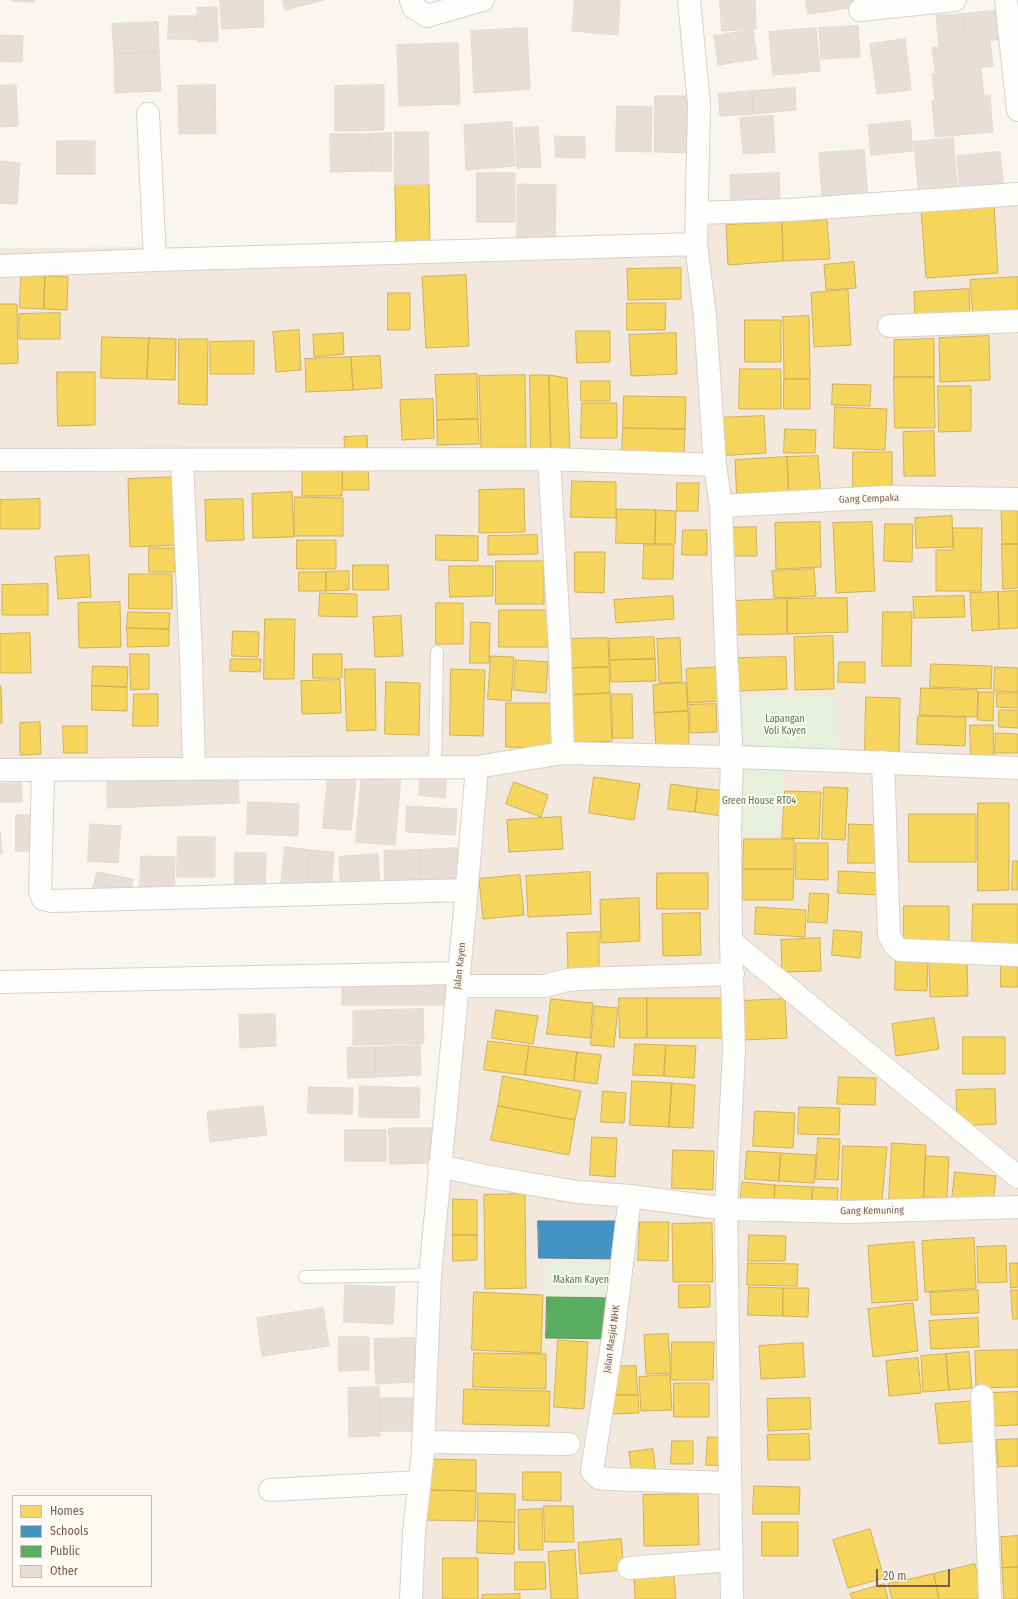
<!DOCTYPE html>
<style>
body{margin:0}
#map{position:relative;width:1018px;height:1599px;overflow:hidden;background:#f9f5f0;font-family:"Fira Sans Condensed",sans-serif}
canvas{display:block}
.legend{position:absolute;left:12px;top:1495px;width:140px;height:92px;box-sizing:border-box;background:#fffaf3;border:1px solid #cabbb1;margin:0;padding:5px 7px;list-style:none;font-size:12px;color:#7a5c4d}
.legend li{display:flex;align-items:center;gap:8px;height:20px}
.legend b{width:20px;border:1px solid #cabbb1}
.scale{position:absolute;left:876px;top:1569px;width:74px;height:18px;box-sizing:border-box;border:2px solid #7a5c4d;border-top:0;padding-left:5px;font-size:12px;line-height:14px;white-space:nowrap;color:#7a5c4d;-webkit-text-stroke:3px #fffaf3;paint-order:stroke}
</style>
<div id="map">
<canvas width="1018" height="1599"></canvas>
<ul class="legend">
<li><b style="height:11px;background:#f6d55c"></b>Homes</li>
<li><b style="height:11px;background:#4393c3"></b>Schools</li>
<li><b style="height:11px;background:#5aae61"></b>Public</li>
<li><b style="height:11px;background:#e6ded7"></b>Other</li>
</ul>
<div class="scale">20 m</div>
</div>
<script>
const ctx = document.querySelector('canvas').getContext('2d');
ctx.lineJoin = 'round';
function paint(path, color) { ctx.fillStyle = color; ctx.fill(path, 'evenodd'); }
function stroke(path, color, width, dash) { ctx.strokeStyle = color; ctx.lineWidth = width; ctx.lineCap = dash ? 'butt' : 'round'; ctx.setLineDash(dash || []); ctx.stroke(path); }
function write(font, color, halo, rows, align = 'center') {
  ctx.font = font + ' "Fira Sans Condensed",sans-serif'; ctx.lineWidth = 4; ctx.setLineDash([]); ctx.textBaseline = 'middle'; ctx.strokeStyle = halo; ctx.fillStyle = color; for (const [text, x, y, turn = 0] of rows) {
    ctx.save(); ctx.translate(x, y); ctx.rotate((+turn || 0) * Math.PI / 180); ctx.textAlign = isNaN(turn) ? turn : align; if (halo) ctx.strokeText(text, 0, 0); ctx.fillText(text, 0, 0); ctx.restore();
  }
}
paint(new Path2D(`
 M1018,194V1599H411L477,767L0,772V248L696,244L697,213Z`), '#f2e8de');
paint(new Path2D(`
 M834,696L837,753L737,752L733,698Z
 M783,767L779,834L736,833L738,769Z
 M546,1263L614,1264V1297L546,1294Z`), '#e7f0db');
const homes = new Path2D(`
 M429,184L430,247H396L395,185Z
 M994,204L998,273L926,278L921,209Z
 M827,220L830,259L783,261L782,222Z
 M782,222L783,261L728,265L726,225Z
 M854,262L856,288L826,290L824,265Z
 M681,268V299L628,300L627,269Z
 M466,275L469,346L426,348L422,277Z
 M21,276H45L44,309L20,308Z
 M45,276L68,277L67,310L44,309Z
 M1018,277V314L973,317L970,280Z
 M969,289L970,317L915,319L914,292Z
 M848,290L851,345L814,347L811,293Z
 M388,293H410V330H388Z
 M627,303H666L665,330H627Z
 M0,304H17L18,363L0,364Z
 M60,313V339H19V314Z
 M809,316L810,379H784L783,317Z
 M745,320H781V362H745Z
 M299,330L301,370L276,372L273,332Z
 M576,331H610V362L577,363Z
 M343,333L344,354L314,357L313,335Z
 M676,333L677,374L631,376L629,335Z
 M989,336L990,380L940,382L939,338Z
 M102,337L149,338L147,379L101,378Z
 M149,338L176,339L175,380L147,379Z
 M179,339H208L207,405L179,404Z
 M934,339V377H894V340Z
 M254,341V374H210V342Z
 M380,356L382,388L353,390L351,357Z
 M351,357L353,390L306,392L305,359Z
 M740,369H781V409H739Z
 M57,372H95V425L58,426Z
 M477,374L478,419L437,420L435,375Z
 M525,375L526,447L481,448L479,376Z
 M530,375H549L551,451L531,452Z
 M549,375L567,378L570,451H551Z
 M894,377H934L935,428H895Z
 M784,379H810V409H784Z
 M581,381H610V401H581Z
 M833,384L871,385L870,406L832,405Z
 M938,386H971V431L939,432Z
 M624,396L686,397L685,429L623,428Z
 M433,399L434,438L402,440L400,400Z
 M582,403H617V438H581Z
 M835,407L887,409L885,450L834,448Z
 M764,416L766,453L717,456L716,418Z
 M478,419L479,444L437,445V420Z
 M623,428L685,429L684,453L622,452Z
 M785,429L816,430L815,453H784Z
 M934,431L935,476H904L903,432Z
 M367,436L368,458L345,459L344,437Z
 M853,452H892V487H853Z
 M818,456L821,497L789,499L787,457Z
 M787,457L789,499L737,502L735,460Z
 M342,460V496H302V461Z
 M343,461H368L369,490H343Z
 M177,477L180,545L130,547L128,479Z
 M572,481L616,482V518L571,517Z
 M677,483H699L698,511H677Z
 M524,489L525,532L479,533V490Z
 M292,492L294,537L253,538L252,494Z
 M295,497L343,498V536H294Z
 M40,499V529H0V500Z
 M243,499L244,540L206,541L205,500Z
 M1018,507V544H1002L1001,508Z
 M617,509L656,510L655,544L616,543Z
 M656,510L676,511L675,544H655Z
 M952,516L953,547L916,548L915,518Z
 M820,522L821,567L776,569L775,523Z
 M872,522L875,591L836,593L833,523Z
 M885,524H913L912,562L884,561Z
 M756,527L757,556H728L727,528Z
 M953,528H982L981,591H936V550H953Z
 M683,530H707V555H682Z
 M436,535L478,536V561L436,560Z
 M537,535L538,554L488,555V536Z
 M297,540H336V569H297Z
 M1002,544H1018V588L1003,589Z
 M644,545H674L673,579H643Z
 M149,548H175V572H149Z
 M575,552H605L604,593L575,592Z
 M89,555L91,597L58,599L55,557Z
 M496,561H544V604H496Z
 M353,565H388L389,590H353Z
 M449,566H493V596L450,597Z
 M814,569L816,596L774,598L772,571Z
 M349,571V590L326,591V572Z
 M299,572H326V591H299Z
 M129,574H172V609H129Z
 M48,584V615H2V585Z
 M1018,591V628L999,629L998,592Z
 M998,592L999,629L972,631L970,593Z
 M320,593L357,594V617L319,616Z
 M673,596L674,619L616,623L614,600Z
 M964,596L965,617L914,618L913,597Z
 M847,598L848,632L787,634V599Z
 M787,599V634L736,635L735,601Z
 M120,602L121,647L79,648L78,603Z
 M436,603H463V644H436Z
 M499,610H555L554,647H499Z
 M128,612L170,613L169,629L127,628Z
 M883,612H912L911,666H882Z
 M401,616L403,656L375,657L373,617Z
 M265,619H295L294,679H264Z
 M471,622L490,623L489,663H470Z
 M127,628L169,629V646L128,647Z
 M233,631L259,632L258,657L232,656Z
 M30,633L31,673H0V634Z
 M833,636L834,689L795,690L794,637Z
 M654,637L655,659L610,660L609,639Z
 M608,638L609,667L569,668L568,639Z
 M680,638L682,682L659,683L657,639Z
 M130,654H149V689L131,690Z
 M313,654H342V678H313Z
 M491,656L514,657L511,701L488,699Z
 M786,657L787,689L739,691L738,658Z
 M231,659H261L260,672L230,671Z
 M655,659L656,681L611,682L610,660Z
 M516,660L548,662L546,693L514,690Z
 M839,662H865V683L838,682Z
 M931,664L992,666L991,689L930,687Z
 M93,666L128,667L127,687L92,686Z
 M609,667L610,693L570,695L569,668Z
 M720,667L721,701L688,703L686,669Z
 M995,667L1018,668V692L994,691Z
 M345,669H375L376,730L347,731Z
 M451,669L485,670L483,736L450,735Z
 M340,680L341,713L302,714L301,681Z
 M386,682L420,683L419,735L385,734Z
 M686,683L688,711L654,713L653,685Z
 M0,686H1L2,723H0Z
 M92,686L127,687V711L92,710Z
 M921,688L978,690L977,717L920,715Z
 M979,692H994L993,721L978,720Z
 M610,693L612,741L571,743L570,695Z
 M997,693H1018V708L997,707Z
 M134,694H158V726H133Z
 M612,694H632L633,738H613Z
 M866,697L900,698L899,752L865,751Z
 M506,703H554V748L506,747Z
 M716,704L717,732L690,733L689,705Z
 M999,710H1018V728L999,727Z
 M688,711L689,746L656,748L654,713Z
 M918,716L966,717L965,746L917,744Z
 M40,722L41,754L20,755V723Z
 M970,725H993L994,757L971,758Z
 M63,726H87V753H64Z
 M996,733L1018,734V753H995Z
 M594,777L640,784L634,820L589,813Z
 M514,782L548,795L541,817L506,804Z
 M671,784L698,788L695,812L668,809Z
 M824,787L848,788L845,840L822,839Z
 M698,788L726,791L722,816L695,812Z
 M785,791L821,792L819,839L782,838Z
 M978,803H1009V890L978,891Z
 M909,814H976V862H909Z
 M561,817L563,849L509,852L507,820Z
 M849,824L876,825L874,863H848Z
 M744,839H794V869H743Z
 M796,843H828V880L796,879Z
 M1013,861H1018V890H1012Z
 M743,869H794L793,900H743Z
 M839,871L881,873L880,895L838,893Z
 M590,872L591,914L528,917L526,876Z
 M657,873H708V909H657Z
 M520,875L524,915L483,919L479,879Z
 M810,893L829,894L827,923L808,922Z
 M639,898L640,941L601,943L600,900Z
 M973,904H1018V947H972Z
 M904,906H949V943H904Z
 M756,907L806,910L805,937L755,934Z
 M700,913L701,955L663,956L662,914Z
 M834,930L862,932L860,958L832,955Z
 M599,932V968L568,969L567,933Z
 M820,938L821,971L782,972L781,940Z
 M896,954H928L927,991L895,990Z
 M1001,960H1018V987H1001Z
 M967,961L968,996L930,997L929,962Z
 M619,998H647V1038H620Z
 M647,998H728L729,1038H647Z
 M551,999L593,1003L590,1038L547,1034Z
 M785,999L787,1038L744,1040L742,1001Z
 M595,1006L618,1008L614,1047L591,1045Z
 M496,1010L538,1016L533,1044L492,1038Z
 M934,1018L939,1049L896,1056L892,1024Z
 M963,1037H1005V1074H963Z
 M488,1041L529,1046L525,1075L484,1070Z
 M635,1044L666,1045L664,1076L633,1075Z
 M666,1045L696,1046L694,1078L664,1076Z
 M529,1046L577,1052L574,1081L525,1075Z
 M577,1052L601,1055L597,1084L574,1081Z
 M503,1076L581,1091L575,1120L498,1106Z
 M839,1077L876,1078L875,1105L837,1104Z
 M632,1081L672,1083L669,1127L630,1125Z
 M672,1083L695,1085L693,1128L669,1127Z
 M995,1089L996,1124L957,1126L956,1090Z
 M603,1091L626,1093L624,1123L601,1122Z
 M498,1106L575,1120L569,1155L491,1140Z
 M799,1107L840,1108L839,1135L798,1134Z
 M755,1111L795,1113L793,1148L753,1146Z
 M592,1137L617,1138L615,1177L590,1175Z
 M818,1138L840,1139L838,1180L816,1179Z
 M892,1143L926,1145L923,1201L889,1200Z
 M843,1146L887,1147L881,1210L841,1211Z
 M673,1150L714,1151L713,1190L672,1188Z
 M747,1151L781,1153L779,1181L745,1179Z
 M781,1153L816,1155L814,1183L779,1181Z
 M926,1156L949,1157L947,1198L924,1197Z
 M955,1172L996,1176L993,1205L952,1200Z
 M742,1182L775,1185L774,1209L740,1207Z
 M775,1185L813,1187L811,1209H774Z
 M813,1187L838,1188L837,1211L811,1209Z
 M525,1194L526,1288L485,1289L484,1195Z
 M453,1199L477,1200V1235H453Z
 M640,1222H669L668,1261L638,1260Z
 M712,1223L713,1282H673L672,1224Z
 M453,1235H477V1260L453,1261Z
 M749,1235L786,1236L785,1261H748Z
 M974,1238L976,1288L925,1292L922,1241Z
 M914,1242L918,1300L872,1303L868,1246Z
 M1006,1246L1007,1282L978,1283L977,1247Z
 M748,1263L798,1264L797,1286L747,1285Z
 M1010,1263H1018V1287L1011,1288Z
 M679,1285H710V1307L679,1308Z
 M749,1287L783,1288V1316L748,1315Z
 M783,1288H809L808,1317L783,1316Z
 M978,1290L979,1313L931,1315L930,1293Z
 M1011,1290H1018V1319H1013Z
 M474,1292L543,1295L541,1353L472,1350Z
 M913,1303L918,1351L873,1357L868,1309Z
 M978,1318L979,1347L931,1349L929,1321Z
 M668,1334L671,1373L646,1374L644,1335Z
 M558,1340L588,1342L584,1409L554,1407Z
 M672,1342H714L713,1380H671Z
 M803,1343L805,1377L761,1379L759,1346Z
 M1018,1350V1387L976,1388L975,1351Z
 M969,1352L972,1388L949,1390L946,1354Z
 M474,1353L546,1354V1389L473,1387Z
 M946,1354L949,1390L923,1392L921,1356Z
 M918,1358L921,1393L889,1396L886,1361Z
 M636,1366L638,1395H609V1367Z
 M670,1375L672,1410L641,1411L639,1377Z
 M674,1383H709V1417H674Z
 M464,1389L550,1391L549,1426L463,1424Z
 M1018,1392V1425L993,1426L992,1393Z
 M609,1395H638L639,1413L610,1414Z
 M810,1398L811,1429L768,1431L767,1399Z
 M974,1401L977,1441L939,1444L935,1404Z
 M809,1434L810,1460H768L767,1435Z
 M708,1437L728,1438L726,1466L706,1465Z
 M1018,1439V1466L998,1467L996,1440Z
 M672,1441H693V1464H671Z
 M653,1449L656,1473L632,1475L629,1452Z
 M427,1459L476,1460V1491L426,1490Z
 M523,1472H561V1501L523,1500Z
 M754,1486L800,1487L799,1514H753Z
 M426,1490L476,1491L475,1521L425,1520Z
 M478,1493L515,1494V1522L478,1521Z
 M698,1494L699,1545L644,1546L643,1495Z
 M544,1506H573L574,1542H545Z
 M542,1509L543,1550H519L518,1510Z
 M478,1521L515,1522L514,1554L477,1553Z
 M762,1522H798V1556H762Z
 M870,1529L884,1578L848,1588L833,1540Z
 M1018,1536V1567L1002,1568L1001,1537Z
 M621,1539L624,1570L580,1574L578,1543Z
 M575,1550L578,1599H551L548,1552Z
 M443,1558H478V1599H443Z
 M515,1562H545L546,1589L515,1590Z
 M975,1564L983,1599H939L934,1574Z
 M1018,1567V1599H1004L1002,1568Z
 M934,1574L939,1599H892L888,1584Z
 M674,1576L676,1599H635L634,1579Z
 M884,1584L888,1599H852L850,1594Z
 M520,1594V1599H482V1595Z`);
paint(homes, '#f6d55c');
stroke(homes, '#d1b158', 1);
const schools = new Path2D(`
 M538,1221H620L621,1259L539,1258Z`);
paint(schools, '#4393c3');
stroke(schools, '#5482a0', 1);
const public = new Path2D(`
 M547,1297L613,1298L612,1339L546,1338Z`);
paint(public, '#5aae61');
stroke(public, '#64955b', 1);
const building = new Path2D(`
 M12,0H34V2L12,1Z
 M220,0H263L264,27L222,29Z
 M283,0H323L285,10Z
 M575,0H620L618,35L572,31Z
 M720,0H755L756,29L722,31Z
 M806,0H856L857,7L808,14Z
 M217,7L218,41L198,42L197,8Z
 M1002,10L1004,39L966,43L963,14Z
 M963,14L966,43L939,46L936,16Z
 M169,16H197V39H168Z
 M158,22L159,52L114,54L112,24Z
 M858,26L860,57L821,59L819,28Z
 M527,28L530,89L474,93L471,31Z
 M816,28L820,71L773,75L769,32Z
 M753,30L757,59L718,65L714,36Z
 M0,35L23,36L22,62L0,61Z
 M905,39L911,90L877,94L870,44Z
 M990,42L993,66L935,72L932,48Z
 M458,43L460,104L399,106L397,45Z
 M159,52L161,91L115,93L114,54Z
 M981,69L984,95L935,100L932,74Z
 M16,85L18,126L0,127V86Z
 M215,85L216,133L179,134L178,86Z
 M384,85V130L335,131V86Z
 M795,88L796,110L753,114L752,91Z
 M752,91L753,114L720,116L718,94Z
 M655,96H694L693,153L655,152Z
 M990,96L993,132L935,137L932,101Z
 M617,106L652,107L651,152L616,151Z
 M773,116L775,152L743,154L740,118Z
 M910,121L913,151L871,155L868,125Z
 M512,122L515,166L466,170L464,125Z
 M538,127L541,167L517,168L515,128Z
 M395,132H428L429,184L395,185Z
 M391,133L392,171H371L370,134Z
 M330,134H370L371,171L331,172Z
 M555,136L585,137V158L556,157Z
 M953,138L958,195L919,199L914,142Z
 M57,141H95V174H57Z
 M864,150L868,196L822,199L819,153Z
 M1000,152L1004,189L960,193L957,156Z
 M0,161L20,163L17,204L0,203Z
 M477,173H515V222H477Z
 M779,173L780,200L731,201L730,175Z
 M518,184L556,185L555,242L517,243Z
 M421,771L447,773L445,798L419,795Z
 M362,773L401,776L395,845L356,842Z
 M238,775L239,803L107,808V781Z
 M328,775L356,778L351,830L323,828Z
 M21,783L22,802H0V784Z
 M248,802L299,804L298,836L247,834Z
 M407,806L457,809L455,835L406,832Z
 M16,815H40L39,851H16Z
 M90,824L121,826L118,863L88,861Z
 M0,831L2,853L0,854Z
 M178,837H215V877H177Z
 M285,847L310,850L306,889L281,887Z
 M461,848L462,884L421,886L419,850Z
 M310,850L334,852L331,891L306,889Z
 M419,850L421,886L385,888L384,851Z
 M235,853H266L265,890L235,889Z
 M378,854L380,889L341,892L339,857Z
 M141,856L175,857L174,890H140Z
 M97,872L133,879L130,897L93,889Z
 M449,974V1005H342V975Z
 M423,1009L424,1043L353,1045V1011Z
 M275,1014L276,1046L240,1048L239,1015Z
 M420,1045L421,1075L376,1077L375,1047Z
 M375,1047L376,1077L348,1078L347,1048Z
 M360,1086L420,1088L419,1118L359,1117Z
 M309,1087L353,1088L352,1114L308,1113Z
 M263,1106L267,1135L210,1142L207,1112Z
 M389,1128H433L434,1163L390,1164Z
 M345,1130H386V1161H345Z
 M345,1285L395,1287L393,1324L344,1322Z
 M323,1308L329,1346L262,1356L257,1318Z
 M339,1337H369V1370L339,1371Z
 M414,1338L415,1382L376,1384L374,1339Z
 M379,1387L380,1436L349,1437L348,1388Z
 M381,1398H417V1431H381Z`);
paint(building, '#e6ded7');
stroke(building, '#e2d8d2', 1);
const service = new Path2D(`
 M435,767L437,652
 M305,1277L430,1275`);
const minor = new Path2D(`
 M411,0L413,7L427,16L483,0
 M689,0L699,105L696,244L705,316L715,465L721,506L726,650L732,758L730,832L731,941L734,1050L726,1209L732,1599
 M1006,0L1018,110
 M860,10L955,0
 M148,114L155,260
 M697,213L789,210L1018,194
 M0,266L155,260L696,244
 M889,326L1018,321
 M549,459L560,650L563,753
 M0,460L549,459L715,465
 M182,460L191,656L194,769
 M721,506L886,497L1018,499
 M883,762L889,935L895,946L900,950L1018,955
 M0,770L477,767L563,753L765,758L1018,768
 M43,771L40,892L43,899L52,901L467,890
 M731,941L1018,1177
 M0,982L459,973
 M458,986H544L567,980L580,979L733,974
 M439,1166L485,1176L577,1192L630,1196L726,1209L849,1212L1018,1207
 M630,1196L613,1338L592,1471L599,1478L608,1479L730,1483
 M982,1396L990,1599
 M423,1442L569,1444
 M270,1490L420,1482
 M629,1568L732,1560
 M411,1599L414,1532L423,1452L430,1275L465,910L477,767`);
stroke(service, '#d7d1cb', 14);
stroke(minor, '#d7d1cb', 24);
stroke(service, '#fefefd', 12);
stroke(minor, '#fefefd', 22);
write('10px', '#7a5c4d', '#fffaf3', [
 ["Gang Cempaka",869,499,-2],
 ["Jalan Kayen",460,966,-84],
 ["Gang Kemuning",872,1211,-1],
 ["Jalan Masjid NHK",612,1339,-82]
]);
write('10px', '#537a41', '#fffaf3', [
 ["Lapangan",785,719],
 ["Voli Kayen",785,731],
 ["Green House RT04",759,801],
 ["Makam Kayen",581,1280]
]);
</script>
